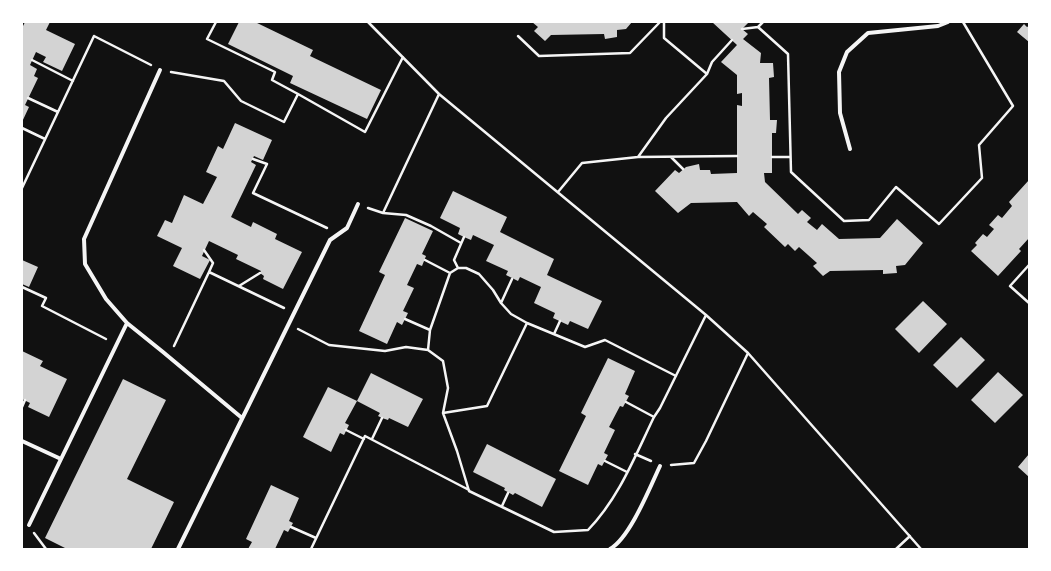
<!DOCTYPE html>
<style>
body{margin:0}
#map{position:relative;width:1051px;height:571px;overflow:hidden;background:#111;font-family:"Varela Round",sans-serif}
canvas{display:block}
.frame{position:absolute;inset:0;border:23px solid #fff;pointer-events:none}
</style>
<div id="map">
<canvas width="1051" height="571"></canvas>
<div class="frame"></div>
</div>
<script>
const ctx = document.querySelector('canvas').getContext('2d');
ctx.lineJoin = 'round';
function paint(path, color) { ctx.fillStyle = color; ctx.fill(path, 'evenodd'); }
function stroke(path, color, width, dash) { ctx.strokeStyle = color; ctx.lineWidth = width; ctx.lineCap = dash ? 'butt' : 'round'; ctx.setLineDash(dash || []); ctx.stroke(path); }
paint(new Path2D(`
 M25,22H50L46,30L75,44L62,71L43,62L46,57L36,52L30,65L37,69L34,76L38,78L25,105L29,107L22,122V28Z
 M239,22H255L313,50L310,56L381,90L367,119L290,83L293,76L228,44Z
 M532,22H632L626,29L617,30V37L605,39L604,34L551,35L545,41L534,31L538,27Z
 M712,22H749L742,29L748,34L743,39L761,53L760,63H773L774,77L769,78L770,120H777L776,133H772V173H764L765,182L798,214L802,210L811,218L807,222L817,230L822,224L839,239L880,238L897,219L923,243L905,265L896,266L897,273L883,274V270L830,271L823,276L813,266L817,263L799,247L795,251L788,244L785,247L764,227L767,224L753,212L749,216L737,202L691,203L678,213L655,191L675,170L679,173L686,167L699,164L700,170H710L711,174L737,173V105L742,106V93L737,94V75L721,62L737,45Z
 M1024,24L1027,27L1029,26V42L1017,32Z
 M235,123L272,140L263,160L254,156L251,162L256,165L231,217L251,227L253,222L277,234L275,239L302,252L283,289L263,279L264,276L260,273L261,271L236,259L238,255L209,241L202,256L210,260L200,279L173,266L182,248L157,236L165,220L172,223L184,195L203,204L217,177L206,172L218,146L223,149Z
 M1029,180V238L1019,249L1021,251L998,276L971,251L977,245L975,243L983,234L987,237L994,229L989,225L998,215L1002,218L1012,206L1009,202Z
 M453,191L507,217L500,232L554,259L547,275L602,301L588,329L570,321L568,325L553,318L555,313L534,303L541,287L520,277L518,281L506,275L508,271L486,261L494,245L473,235L471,240L464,237L458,234L460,228L440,218Z
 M405,218L433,231L422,254L426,256L422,266L417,264L407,285L414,288L403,311L408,313L402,325L397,322L387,344L359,331L385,275L379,272Z
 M22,260L38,267L29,287L22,284Z
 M923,301L947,324L919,353L895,329Z
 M961,337L985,360L957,388L933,365Z
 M22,351L43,361L40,366L67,379L49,417L28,407L30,403L22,399Z
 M608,358L635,371L625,394L629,396L623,407L620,406L609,427L615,430L604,453L608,455L602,466L598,464L588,485L559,471L586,416L581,413Z
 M998,372L1023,395L995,423L971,400Z
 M371,373L423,399L408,427L389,418L388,420L382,418L378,416L380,413L357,401Z
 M123,379L166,400L127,479L174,502L151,549H67L45,538Z
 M328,387L357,401L345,423L349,425L344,435L340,433L331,452L303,437Z
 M487,444L556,479L542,507L515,493L513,495L504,490L505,488L473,472Z
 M1029,454V477L1018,467Z
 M271,485L299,498L289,521L293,523L288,532L284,530L275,549H248L252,542L246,539Z`), '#d3d3d3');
stroke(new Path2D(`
 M216,22L207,39L275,72L272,80L298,94
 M368,22L439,94L706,315L748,353L921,549
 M664,22V38L707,74
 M758,27L788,54L791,172L844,221L869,220L896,187L939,224L982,178L979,145L1013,106L963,22
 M742,29L758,27L763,22
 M518,36L539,56L630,53L660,22
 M32,60L73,81
 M171,72L224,81L241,101L284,122L298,94L365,132L403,57
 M28,98L58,112
 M22,128L45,139
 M638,157L737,156
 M671,157L683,169
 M772,157H790
 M253,159L267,164L253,193L327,228
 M22,188L94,36L151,65
 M558,192L582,163L638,157L666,118L707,74L712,62L732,40
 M368,208L383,213L439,94
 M383,213L406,215L431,226L461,243
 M204,250L213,263L209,272
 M425,260L450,273
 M1029,265L1010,286L1029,303
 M458,268L454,260L464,237
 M239,286L260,273
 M22,287L46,298L42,306L106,339
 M501,303L512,279
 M405,319L430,330
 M298,329L329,345L385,351L406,347L428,350L443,361L448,388L443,413L457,451L469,491L554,532L588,530C619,498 635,456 654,417L660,408L706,315
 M554,334L560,321
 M174,346L209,272L284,308
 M428,350L430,330L450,273L458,268H466L479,274L493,290L501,303L511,314L527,323L585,347L605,340L676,376
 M626,402L654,417
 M22,407L25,400
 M443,413L487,406L527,323
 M346,430L364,439
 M372,439L382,418
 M635,454L651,461
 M605,461L627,472
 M671,465L694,463L706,441L748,353
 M502,506L508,493
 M291,527L316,538
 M34,533L46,549
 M311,549L365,436L469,490
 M896,549L910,536`), '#f5f5f5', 2.5);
stroke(new Path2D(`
 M160,70L84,239L85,264L106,299L127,323L163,352L242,418
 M850,149L840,113L839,72L847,52L868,33L938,26L948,22
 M22,441L61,459
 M29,525L127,323
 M178,549L330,240L347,228L358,204
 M610,549C630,538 650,487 660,466`), '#f5f5f5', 4);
</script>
